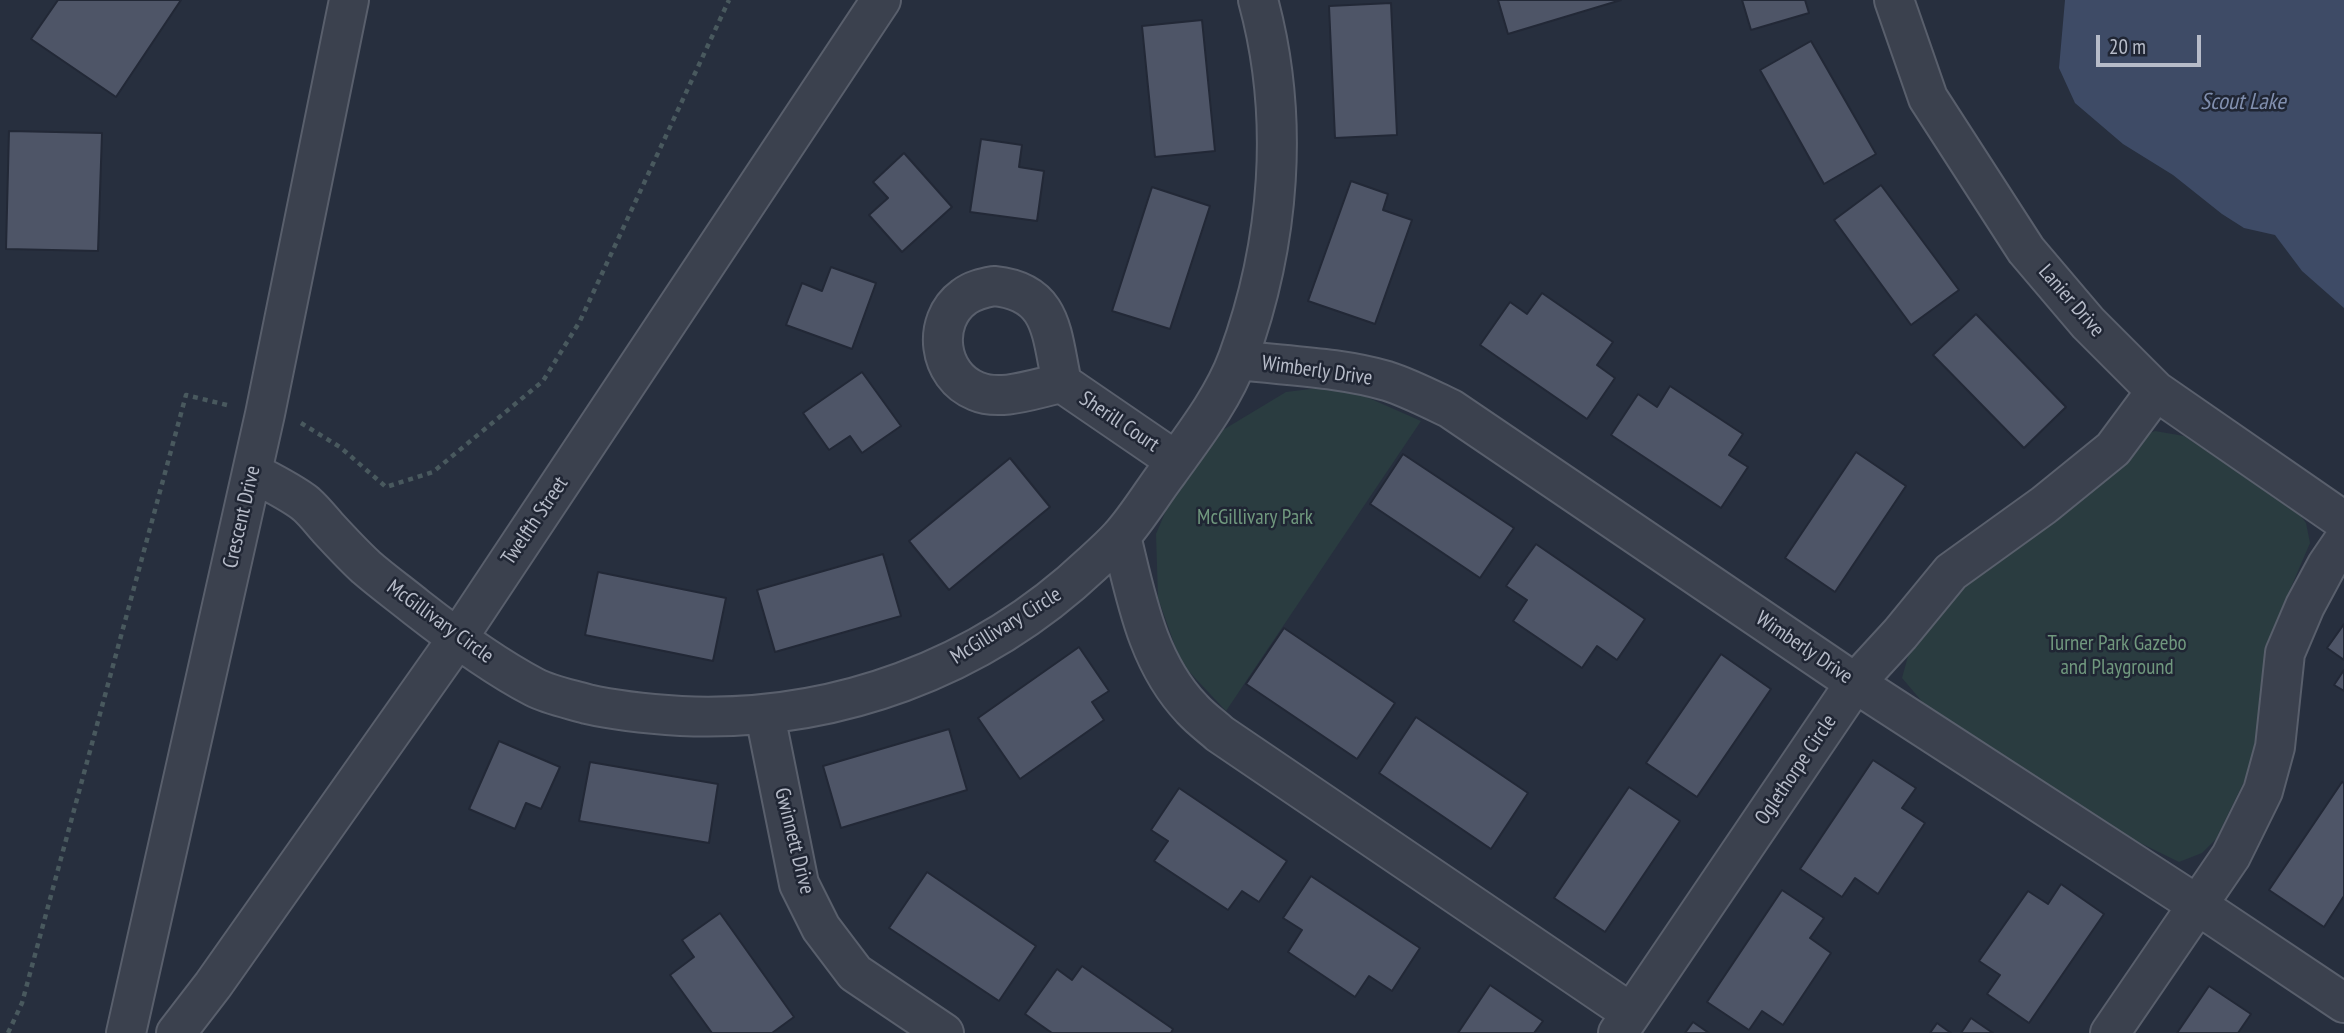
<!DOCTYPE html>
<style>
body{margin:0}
#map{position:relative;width:2344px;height:1033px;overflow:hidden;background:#272f3e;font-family:"PT Sans Narrow",sans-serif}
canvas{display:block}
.scale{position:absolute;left:2096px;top:35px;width:105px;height:32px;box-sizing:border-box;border:4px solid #b7bcc9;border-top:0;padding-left:9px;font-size:21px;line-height:24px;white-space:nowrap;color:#b7bcc9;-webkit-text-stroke:5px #202634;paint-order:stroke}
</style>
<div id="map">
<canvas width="2344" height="1033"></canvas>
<div class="scale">20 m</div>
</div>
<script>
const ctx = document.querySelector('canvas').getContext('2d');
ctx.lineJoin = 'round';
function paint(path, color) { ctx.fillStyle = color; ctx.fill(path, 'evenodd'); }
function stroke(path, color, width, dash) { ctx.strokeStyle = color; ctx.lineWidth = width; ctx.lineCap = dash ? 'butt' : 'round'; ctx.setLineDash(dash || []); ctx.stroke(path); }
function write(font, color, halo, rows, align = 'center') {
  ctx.font = font + ' "PT Sans Narrow",sans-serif'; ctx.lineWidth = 5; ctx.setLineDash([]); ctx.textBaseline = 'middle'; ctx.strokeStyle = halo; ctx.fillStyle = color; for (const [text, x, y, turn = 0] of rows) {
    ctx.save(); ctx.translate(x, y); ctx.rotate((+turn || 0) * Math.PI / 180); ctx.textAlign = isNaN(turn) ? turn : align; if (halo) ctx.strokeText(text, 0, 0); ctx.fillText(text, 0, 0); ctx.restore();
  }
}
paint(new Path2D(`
 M1318,388L1362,395L1421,421L1226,711L1181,663L1158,598L1156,534L1181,475L1213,436L1286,392Z
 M2155,431L2184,436L2297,511L2306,523L2310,543L2283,606L2265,658L2261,682V717L2257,755L2216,839L2202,853L2179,862L2126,836L2037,780L1925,705L1902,678L1913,638L1943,602L1990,564L2113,475L2141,437Z`), '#2a3c40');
paint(new Path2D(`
 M2065,0H2344V308L2302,271L2275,235L2244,228L2222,214L2173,175L2123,144L2075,103L2059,68Z`), '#3e4b66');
const building = new Path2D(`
 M58,0H181L116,97L31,39Z
 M1498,0H1621L1508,34Z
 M1742,0H1805L1809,13L1751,30Z
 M1391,3L1397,135L1335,138L1329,6Z
 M1202,20L1215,151L1155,157L1142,26Z
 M1811,41L1876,154L1824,184L1760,70Z
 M9,131L102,133L98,251L6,249Z
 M981,139L1022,145L1019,167L1044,171L1037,221L970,212Z
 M904,153L952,207L902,252L869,215L888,198L873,182Z
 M1351,181L1388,194L1383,210L1412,220L1375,324L1308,301Z
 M1881,185L1959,290L1911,325L1834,220Z
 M1152,187L1210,206L1170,329L1112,311Z
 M831,267L876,283L852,349L786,325L802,283L822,291Z
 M1542,293L1613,342L1597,365L1615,378L1587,419L1480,345L1510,302L1527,314Z
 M1976,314L2066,407L2024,448L1933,355Z
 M862,372L901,426L862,453L850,436L829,450L803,413Z
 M1670,386L1743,434L1729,455L1748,467L1721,508L1611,435L1638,394L1657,407Z
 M1856,452L1906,486L1835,592L1785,558Z
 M1403,454L1514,528L1480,578L1370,504Z
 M1010,458L1050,507L949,590L909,541Z
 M1536,544L1645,619L1617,660L1597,646L1582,668L1513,621L1527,600L1506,586Z
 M883,554L901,616L775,652L757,590Z
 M598,572L726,598L713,661L585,635Z
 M2344,624V660L2327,648Z
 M1284,628L1395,703L1357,759L1246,684Z
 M1079,647L1109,691L1092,702L1104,720L1020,779L978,718Z
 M1721,654L1771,689L1697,797L1646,763Z
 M2344,670V691L2334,685Z
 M1416,717L1528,793L1491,849L1379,773Z
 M949,729L967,790L841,828L823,766Z
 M499,741L560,767L541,809L526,803L515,829L469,809Z
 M1873,760L1916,788L1902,808L1925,823L1878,894L1855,878L1842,897L1800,869Z
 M590,762L718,784L709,843L579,821Z
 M2342,782L2344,783V896L2324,927L2269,890Z
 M1629,787L1680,821L1605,932L1554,898Z
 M1179,788L1287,861L1259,902L1242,891L1228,910L1154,861L1168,841L1151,830Z
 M927,872L1036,946L999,1001L889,928Z
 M1311,876L1420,948L1392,991L1369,976L1355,997L1288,952L1302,930L1283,918Z
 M2061,884L2104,914L2029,1023L1987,994L2000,975L1979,961L2028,891L2048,904Z
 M1782,890L1824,918L1810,938L1831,953L1783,1025L1762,1011L1749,1030L1707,1002Z
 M720,913L794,1017L772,1033H712L670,975L694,957L682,940Z
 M1082,966L1173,1029L1171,1033H1052L1025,1014L1057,969L1072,980Z
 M1490,985L1543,1021L1534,1033H1458Z
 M2209,986L2251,1014L2238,1033H2177Z
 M1971,1018L1993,1033H1961Z
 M1693,1022L1709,1033H1685Z
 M1937,1023L1951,1033H1930Z`);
paint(building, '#4e5567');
stroke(building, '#222836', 2);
const street = new Path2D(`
 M1894,0L1928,98L2026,250L2088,323L2156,391L2344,521
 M994,286C1054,292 1051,334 1062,383C1036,388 1001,402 976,391C938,376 931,321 964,297C973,290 983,288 994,286Z
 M1238,360C1287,366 1339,367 1387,381C1409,388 1430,399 1451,409L1855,683L2196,904L2344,1003
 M1062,383L1176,461
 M252,472C269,482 291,492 306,504C314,511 321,520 328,528C340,541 353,555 366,567C382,581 400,594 416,607C453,636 492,665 534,687C549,695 570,699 587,704C617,711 649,714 681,716C834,723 981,669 1092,564C1102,555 1112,546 1121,536C1138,517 1152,493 1168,472C1193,437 1223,399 1238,358C1280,244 1290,117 1258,0
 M1121,536C1136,597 1147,662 1192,709C1200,718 1211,726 1220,734L1631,1013
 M765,715L799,884L821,928L855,973L944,1033
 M126,1033L265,414L349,0
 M176,1033L213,985L457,639L881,0
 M1618,1033L1855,683L1900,634L1951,572L2044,505L2113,449L2156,391
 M2110,1033L2231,856L2263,791L2275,747L2285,653L2305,606L2327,565L2344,540`);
stroke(street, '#595f6c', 42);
stroke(new Path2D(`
 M301,423L340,447L386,487L433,472L543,381L580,321L729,0
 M8,1033L22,1003L186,395L231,406`), '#49595e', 4.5, [5, 5]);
stroke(street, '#3b414e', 38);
write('21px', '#b7bcc9', '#202634', [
 ["Lanier Drive",2071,301,49],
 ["Wimberly Drive",1317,371,8],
 ["Sherill Court",1119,422,34],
 ["Crescent Drive",242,517,-77],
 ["Twelfth Street",535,521,-56],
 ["McGillivary Circle",440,622,36],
 ["McGillivary Circle",1006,626,-32],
 ["Wimberly Drive",1804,648,34],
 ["Oglethorpe Circle",1796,770,-56],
 ["Gwinnett Drive",794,841,76]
]);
write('21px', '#70987e', '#202634', [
 ["McGillivary Park",1255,518],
 ["Turner Park Gazebo",2117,644],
 ["and Playground",2117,668]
]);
write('italic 23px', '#818fae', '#202634', [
 ["Scout Lake",2243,102]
]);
</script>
